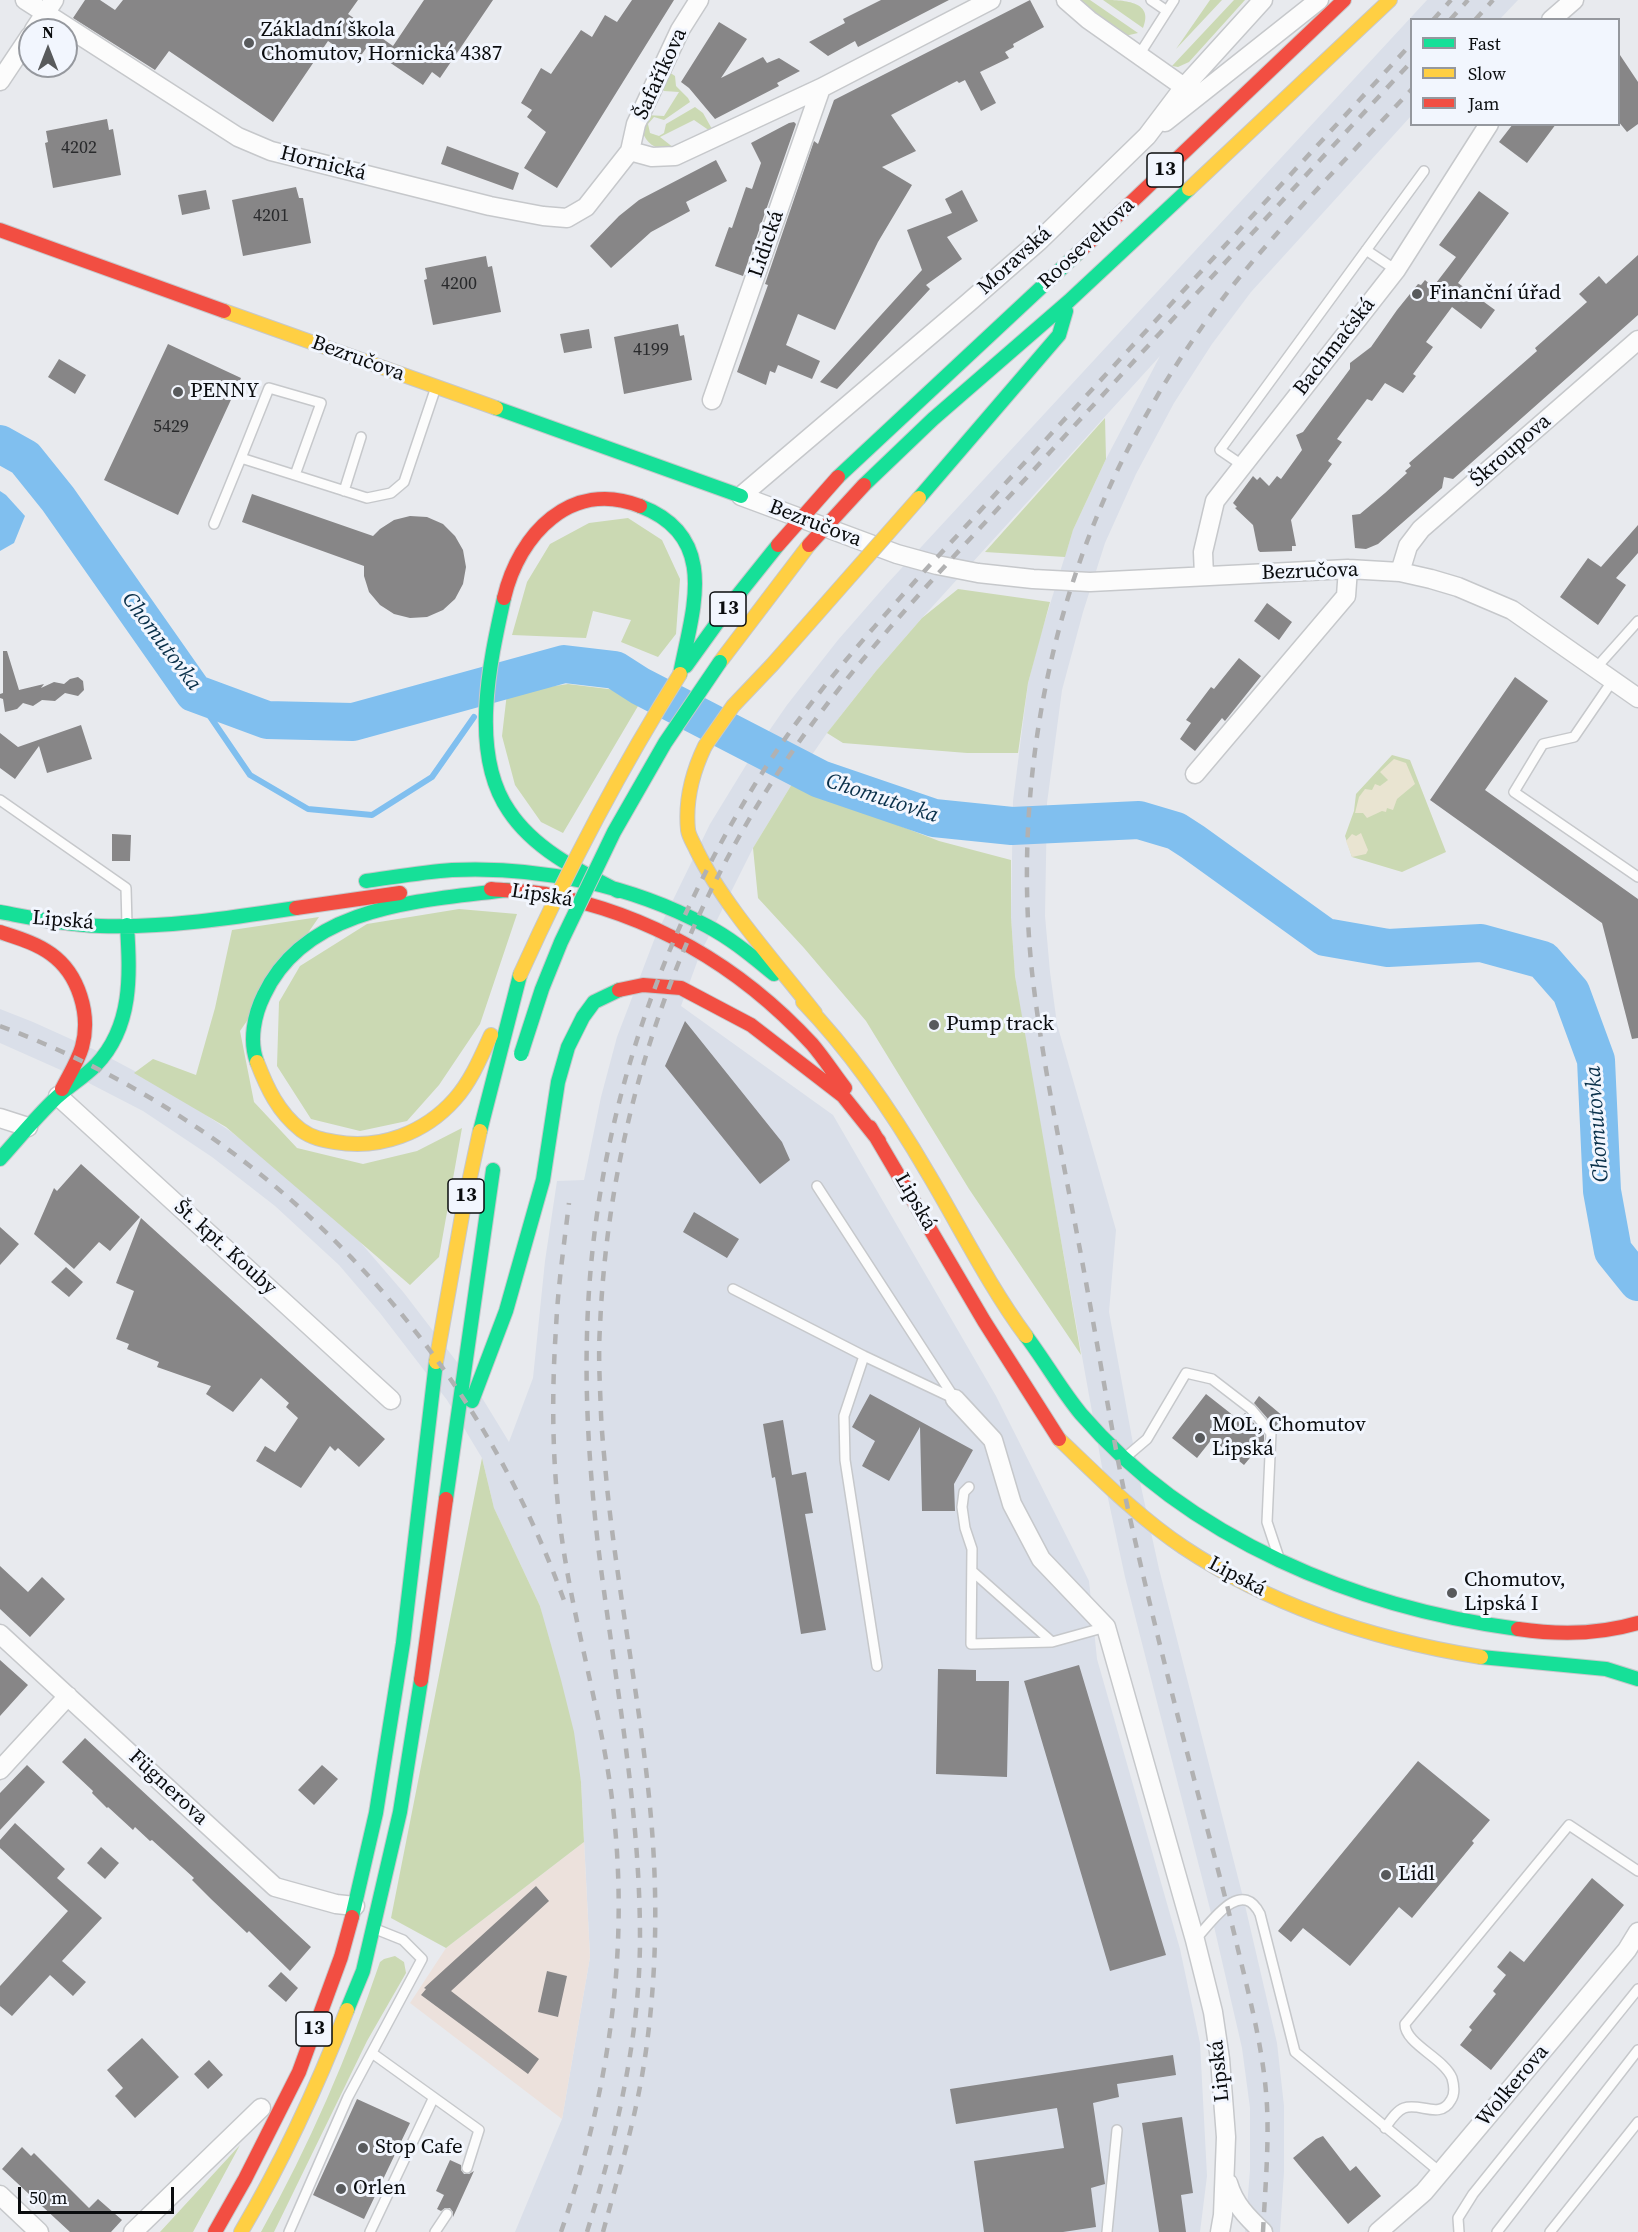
<!DOCTYPE html>
<meta charset="utf-8">
<style>
body{margin:0}
#map{position:relative;width:1638px;height:2232px;overflow:hidden;background:#e8eaee;font-family:"Source Serif 4",serif}
canvas{display:block}
.legend{position:absolute;left:1410px;top:18px;width:210px;height:108px;box-sizing:border-box;background:#f2f6fe;border:2px solid #95989e;margin:0;padding:8px 10px;list-style:none;font-size:18px;color:#0a0c0e}
.legend li{display:flex;align-items:center;gap:12px;height:30px}
.legend b{width:30px;border:2px solid #95989e}
.north{position:absolute;left:18px;top:18px;width:60px;height:60px;box-sizing:border-box;background:#f2f6fe;border:2px solid #95989e;border-radius:50%;rotate:0deg;font-size:16px;font-weight:700;line-height:24px;text-align:center;color:#0a0c0e}
.north::after{content:'';display:block;margin:auto;width:21px;height:27px;background:#585a5c;clip-path:polygon(50% 0,100% 100%,50% 72%,0 100%)}
.scale{position:absolute;left:18px;top:2187px;width:156px;height:27px;box-sizing:border-box;border:3px solid #0a0c0e;border-top:0;padding-left:8px;font-size:18px;line-height:21px;white-space:nowrap;color:#0a0c0e;-webkit-text-stroke:4px #f2f6fe;paint-order:stroke}
</style>
<div id="map">
<canvas width="1638" height="2232"></canvas>
<ul class="legend">
<li><b style="height:8px;background:#16e098"></b>Fast</li>
<li><b style="height:8px;background:#ffcf43"></b>Slow</li>
<li><b style="height:8px;background:#f24e42"></b>Jam</li>
</ul>
<div class="north">N</div>
<div class="scale">50 m</div>
</div>
<script>
const ctx = document.querySelector('canvas').getContext('2d');
ctx.lineJoin = 'round';
function paint(path, color) { ctx.fillStyle = color; ctx.fill(path, 'evenodd'); }
function stroke(path, color, width, dash) { ctx.strokeStyle = color; ctx.lineWidth = width; ctx.lineCap = dash ? 'butt' : 'round'; ctx.setLineDash(dash || []); ctx.stroke(path); }
function write(font, color, halo, rows, align = 'center') {
  ctx.font = font + ' "Source Serif 4",serif'; ctx.lineWidth = 6; ctx.setLineDash([]); ctx.textBaseline = 'middle'; ctx.strokeStyle = halo; ctx.fillStyle = color; for (const [text, x, y, turn = 0] of rows) {
    ctx.save(); ctx.translate(x, y); ctx.rotate((+turn || 0) * Math.PI / 180); ctx.textAlign = isNaN(turn) ? turn : align; if (halo) ctx.strokeText(text, 0, 0); ctx.fillText(text, 0, 0); ctx.restore();
  }
}
paint(new Path2D(`
 M1427,0H1518L1500,19L1412,20L1411,116L1251,292L1212,344L1174,403L1136,474L1105,543L1083,612L1062,690L1047,803L1045,916L1050,972L1057,1024L1116,1230L1109,1312L1140,1482L1159,1569L1244,1901L1277,2043L1284,2106V2172L1280,2232H1245L1250,2170V2108L1242,2048L1210,1909L1125,1577L1106,1489L1023,1030L1015,976L1011,917L1013,801L1028,683L1039,640L1073,530L1106,459L1160,356L922,618L876,671L827,733L792,784L753,848L700,954L681,1006L833,1115L996,1396L1089,1581L1097,1659L1180,1949L1200,2043L1207,2176L1200,2232H515L562,2119L590,1957L581,1782L540,1606L494,1508L482,1458L447,1400L380,1313L339,1265L275,1206L212,1157L143,1111L81,1079L0,1043V1009L33,1022L95,1050L159,1084L230,1131L295,1182L361,1243L404,1293L473,1383L509,1442L533,1378L545,1261L557,1181L584,1180L601,1097L617,1037L656,935L710,824L751,757L787,705L838,640L886,585Z`), '#dadfe9');
paint(new Path2D(`
 M584,1842L590,1957L562,2119L410,2003L446,1948Z`), '#ece1dc');
paint(new Path2D(`
 M1077,0H1090L1138,33L1125,36Z
 M1103,0C1121,0 1155,0 1143,28Z
 M1210,0H1222L1176,49Z
 M1234,0H1245L1189,62L1178,67L1172,66Z
 M669,72L675,76L676,86L688,98L690,102L664,120L654,117L648,124L650,133L659,136L664,133L666,124L695,107L703,113L712,129L710,131L694,120L660,137L674,148C658,150 648,147 642,131L646,115L664,116L679,92L664,91L662,89Z
 M1105,418L1106,459L1073,530L1065,557L985,552Z
 M628,518L662,540L680,579L676,634L658,657L621,642L631,620L593,611L586,638L512,635L527,582L550,544L589,523Z
 M958,589L1050,602L1028,683L1018,753H967L843,743L827,733L876,671L922,618Z
 M568,684L616,690L641,701L563,833L541,822L515,785L502,736L507,693Z
 M1392,755L1410,760L1446,852L1402,872L1352,857L1345,836L1354,811L1356,794Z
 M792,784L939,841L1011,860V917L1015,976L1081,1355L969,1189L866,1021L804,948L758,898L753,848Z
 M459,909L517,914L480,1024L439,1085L407,1121L360,1131L311,1119L277,1066L279,1002L300,966L367,924Z
 M319,917L240,1031L254,1102L297,1148L363,1164L417,1151L462,1128L439,1257L410,1285L226,1127L134,1073L153,1059L196,1075L215,1008L232,930Z
 M482,1458L494,1508L540,1606L561,1680L574,1732L581,1782L584,1842L446,1948L391,1918Z
 M395,1956L404,1962L406,1973L367,2041L274,2232H261C309,2146 348,2056 380,1962L384,1959Z
 M240,2145L193,2232H160Z`), '#cbd9b3');
paint(new Path2D(`
 M1394,759L1406,763L1415,784L1397,799L1393,810L1387,808L1386,812L1382,811L1367,818L1363,813H1355L1359,797L1365,789L1372,790L1375,784L1380,786L1388,780L1380,772Z
 M1361,833L1368,850L1366,854L1352,857L1346,841L1352,834L1356,836Z`), '#e9e4d1');
paint(new Path2D(`
 M0,491L6,495L25,516L14,543L0,551Z`), '#80bfef');
stroke(new Path2D(`
 M194,693L250,775L308,809L372,815L432,777L474,717`), '#80bfef', 6);
stroke(new Path2D(`
 M0,444L25,458L58,499L194,693L267,720L353,722L564,664L615,670L640,686L820,779L934,818L1012,826L1139,820L1176,831L1193,842L1325,937L1388,948L1481,943L1543,960L1571,992L1596,1060L1602,1191L1613,1251L1638,1282`), '#80bfef', 38);
paint(new Path2D(`
 M85,0H100L115,10L123,0H358L348,14L393,46L424,0H493L440,78L432,72L423,85L367,47L357,61L328,41L273,122L169,51L155,70L73,18Z
 M632,0H674L557,188L524,168L546,132L527,117L532,110L521,103L541,68L551,74L581,30L592,37L605,15L617,22Z
 M881,0H949L858,47L855,41L828,56L809,42L845,23L843,19Z
 M1030,0L1044,27L1013,44L1014,47L1005,52L1009,58L980,72L996,103L981,111L965,80L959,83L957,81L891,115L916,151L882,167L912,185L878,242L835,330L798,314L786,345L820,361L812,379L778,365L775,373L770,371L766,385L737,372L768,285L765,284L814,141L818,144L834,100Z
 M719,22L747,39L721,78L763,57L767,63L779,58L800,71L777,83L779,86L715,119L689,88L681,82Z
 M1618,52L1638,82V124L1627,132L1618,121Z
 M107,119L109,130L113,129L121,175L53,188L45,143L48,142L46,131Z
 M794,122L796,124L743,276L715,266L729,227L732,228L746,187L752,189L761,163L751,143L789,123Z
 M1513,124H1556L1527,163L1499,142Z
 M447,146L519,173L513,190L441,164Z
 M716,160L727,181L686,202L690,211L651,232L611,268L590,246L619,216L639,200Z
 M296,187L299,198H303L311,243L243,256L232,200Z
 M206,190L210,209L182,215L178,195Z
 M962,190L978,221L947,237L962,259L926,285L930,289L837,389L820,382L922,270L907,230L952,213L945,199Z
 M1479,191L1509,213L1458,283L1495,310L1481,329L1452,307L1426,342L1433,347L1413,374L1416,376L1403,393L1385,383L1372,401L1367,399L1337,439L1342,442L1328,461L1332,464L1291,520L1296,546H1292V551L1260,552L1258,550L1253,525L1235,508L1237,507L1233,503L1253,476L1257,480L1260,477L1269,486L1277,476L1281,479L1302,450L1296,435L1303,432L1350,369V363L1371,347L1397,310L1418,284L1421,285L1425,280L1433,287L1456,257L1439,245Z
 M1638,255V315L1453,479L1444,477L1442,488L1378,544L1366,549L1355,548L1352,515L1360,514L1385,493L1407,473L1405,471L1411,466L1409,463L1537,351L1535,348L1587,302L1579,294L1599,276L1606,284Z
 M486,256L488,267L492,266L501,312L433,325L424,280L427,279L425,268Z
 M678,324L680,336L684,335L692,380L624,394L614,337Z
 M589,329L592,348L564,353L560,334Z
 M168,344L241,378L178,515L104,480Z
 M59,359L86,375L75,394L48,377Z
 M252,494L373,536L380,529L394,520L410,516L427,517L443,524L455,536L463,550L466,567L463,584L455,599L443,610L427,617L410,618L394,614L380,605L369,592L364,576V566L242,522Z
 M1638,525V553L1616,578L1626,585L1598,625L1560,597L1588,558L1601,567Z
 M1267,603L1292,622L1279,640L1254,621Z
 M3,651H7L19,690L44,684L41,688L54,682L64,684L70,679L78,677L83,681L84,690L78,696L65,693L55,701L42,700L33,706L23,703L17,709L5,712L3,699L0,698V694L3,693Z
 M1239,658L1261,676L1225,721L1222,718L1195,751L1180,739L1191,723L1186,720L1211,687L1214,689Z
 M1515,677L1548,701L1485,790L1638,899V1038L1632,1039L1602,923L1430,800Z
 M81,725L92,759L47,773L39,746L15,779L0,768V733L18,747Z
 M112,834L131,835L130,861H112Z
 M685,1021L782,1142L790,1160L760,1184L665,1066Z
 M81,1164L140,1217L110,1251L99,1242L74,1269L34,1234L54,1188L57,1191Z
 M694,1212L739,1239L727,1258L683,1232Z
 M141,1218L385,1439L359,1467L338,1448L335,1451L330,1446L301,1488L256,1461L265,1446L275,1452L298,1418L286,1407L289,1403L261,1378L233,1412L206,1394L211,1386L157,1367L159,1362L127,1349L129,1344L116,1339L134,1291L116,1283Z
 M0,1227L19,1244L0,1265Z
 M66,1267L83,1282L69,1297L51,1282Z
 M870,1394L973,1450L954,1484L955,1511H922L920,1427L889,1481L862,1466L875,1441L852,1427Z
 M1206,1394L1239,1420L1245,1413L1264,1435V1441L1244,1465L1212,1439L1197,1458L1172,1438Z
 M1259,1396L1284,1417L1275,1427L1254,1403Z
 M783,1420L792,1475L806,1472L813,1513L805,1514L826,1630L801,1634L775,1477L772,1478L763,1424Z
 M0,1566L28,1592L42,1577L65,1599L30,1637L0,1609Z
 M0,1660L28,1685L0,1716Z
 M1079,1665L1166,1955L1110,1971L1024,1681Z
 M938,1669L976,1670V1681H1009L1007,1777L936,1774Z
 M85,1738L311,1947L290,1971L249,1931L247,1933L211,1899L192,1880L194,1878L152,1840L150,1841L135,1827L133,1830L108,1807L107,1808L92,1793L93,1791L62,1762Z
 M1418,1761L1490,1820L1472,1841L1474,1843L1412,1918L1399,1907L1350,1966L1303,1928L1291,1942L1278,1931Z
 M27,1765L45,1782L0,1830V1793Z
 M322,1765L338,1779L314,1805L298,1790Z
 M15,1823L65,1869L57,1878L102,1918L62,1961L86,1982L73,1996L50,1975L12,2016L0,2006V1986L68,1911L0,1848V1840Z
 M101,1847L119,1863L105,1879L87,1863Z
 M1592,1878L1624,1905L1491,2070L1460,2045L1472,2030L1469,2027L1496,1994L1493,1991L1506,1975L1497,1967L1510,1951L1524,1962Z
 M536,1886L549,1901L451,1991L539,2059L528,2074L421,1995L426,1989L424,1988Z
 M547,1971L567,1976L558,2017L538,2012Z
 M281,1972L298,1988L286,2002L268,1986Z
 M142,2038L179,2077L135,2118L115,2096L123,2088L107,2070Z
 M1173,2055L1176,2075L1117,2084L1119,2097L1093,2103L1105,2184L1091,2188L1096,2227L1063,2232H984L974,2161L1064,2148L1057,2108L956,2124L950,2089Z
 M209,2060L223,2075L208,2089L194,2074Z
 M357,2099L410,2123L364,2219L313,2195Z
 M1182,2117L1193,2193L1181,2195L1186,2232H1159L1142,2123Z
 M1323,2136L1350,2171L1356,2166L1381,2196L1348,2224L1293,2158L1316,2139Z
 M22,2147L31,2156L34,2153L89,2208L98,2199L122,2220L111,2232H70L2,2169Z
 M450,2160L461,2165V2170L464,2174H469L474,2171L453,2217V2212L450,2208H445L441,2211L437,2209L444,2195L436,2191Z`), '#878687');
const lane = new Path2D(`
 M1151,0L1167,11
 M1139,55L1174,0
 M1366,250L1396,270
 M241,458L269,388L321,403L295,475
 M1242,465L1220,450L1424,171
 M344,491L361,437
 M214,524L241,458L367,498L391,493L404,482L436,387
 M1596,668L1638,621
 M1613,680L1574,737L1543,744L1514,792L1638,877
 M0,800L126,888L127,925
 M817,1186L955,1399
 M733,1289L864,1356L955,1399
 M864,1356L844,1416L845,1460L877,1666
 M1127,1456L1147,1439L1186,1373L1212,1379L1251,1409L1271,1433L1267,1522L1278,1555
 M969,1487L964,1492L962,1507L965,1528L972,1549L971,1644L1052,1642L1106,1627
 M972,1571L1052,1642
 M1195,1940C1210,1924 1241,1876 1260,1914L1295,2052L1440,2172
 M372,2053L479,2130L467,2168
 M1385,2128C1390,2121 1396,2111 1404,2108C1420,2102 1440,2120 1451,2100C1455,2094 1454,2085 1452,2078C1444,2058 1405,2044 1405,2024L1569,1825L1638,1871
 M289,2232L348,2097L422,1959L403,1940L378,1930
 M370,2232L433,2099
 M435,2232L447,2214
 M1107,2232L1117,2130
 M1459,2232L1458,2218L1473,2194L1638,1989
 M1497,2232L1638,2050
 M1550,2232L1638,2122`);
const street = new Path2D(`
 M25,0L238,137L271,151L490,206L543,216L567,218L586,207L630,151L636,124L680,30L699,0
 M1066,0L1089,20L1184,87
 M1263,0L1184,87L1147,136L1039,241L968,303L741,496L897,554L937,565L978,573L1033,579L1090,582L1348,569L1400,572L1431,579L1458,587L1512,610L1638,698
 M1551,20L1574,0
 M34,30L54,0
 M0,81L30,36
 M1165,122L1319,0
 M630,151L652,157L675,156L821,88L991,0
 M712,400L821,88
 M1400,572L1408,546L1421,529L1638,340
 M1204,576L1203,552L1215,501L1396,270L1489,124
 M1195,774L1346,596L1348,569
 M58,1096L391,1400
 M0,1118L28,1127
 M955,1399L993,1440L1012,1504L1041,1559L1106,1627L1195,1940L1213,2012L1220,2059L1226,2137L1223,2215L1220,2232
 M0,1634L275,1887L336,1904L355,1906
 M0,1770L68,1696
 M1228,2183C1234,2204 1247,2217 1263,2232
 M0,2195L39,2232
 M133,2232L261,2108
 M1378,2232L1424,2192L1627,1950L1638,1932`);
const fast = new Path2D(`
 M496,408L741,496
 M838,477L1078,253
 M864,485L933,419L1069,301L1189,189
 M919,498L1059,335L1066,311
 M640,506C721,537 692,611 680,674
 M504,598C490,661 469,753 509,811C534,849 579,871 618,891
 M686,666L730,605L778,545
 M366,881C395,877 423,872 452,870C539,866 631,885 707,926C732,939 753,957 774,974
 M0,912C33,918 66,925 100,926C166,928 231,918 296,908
 M257,1062C249,1041 254,1015 264,995C306,905 421,901 507,890
 M480,1131L520,975
 M0,1159C19,1138 36,1117 56,1098C69,1086 84,1077 96,1065C133,1026 130,975 127,925
 M1026,1336C1045,1361 1061,1390 1081,1414C1189,1539 1357,1608 1518,1629
 M472,1401L506,1311L543,1180L558,1082L568,1047L583,1017L594,1002L619,990
 M446,1499L493,1170
 M1481,1657L1606,1669L1638,1679
 M352,1917L376,1813L403,1643L436,1362
 M347,2010L363,1971L400,1812L421,1680`);
const slow = new Path2D(`
 M1189,189L1390,0
 M224,311L496,408
 M720,662L809,545
 M705,746C692,773 685,800 688,830C689,837 694,844 697,851C724,906 777,964 815,1013
 M803,1002C853,1054 893,1113 929,1175C961,1229 989,1286 1026,1336
 M257,1062C267,1088 278,1112 301,1130C312,1138 323,1140 335,1142C380,1150 425,1133 455,1099C471,1081 481,1057 491,1035
 M436,1362L463,1210L480,1131
 M1059,1439C1098,1476 1138,1517 1183,1547C1273,1607 1375,1640 1481,1657
 M241,2232C283,2161 317,2087 347,2010`);
const jam = new Path2D(`
 M0,230L224,311
 M1078,253L1344,0
 M504,598C519,534 571,479 640,506
 M491,889C509,891 528,891 546,894C650,914 740,966 812,1044C824,1058 834,1074 845,1088
 M296,908L400,893
 M0,932C18,938 36,943 51,954C79,974 91,1015 82,1047C78,1061 69,1075 62,1089
 M619,990L643,985L681,988L751,1025L843,1096L879,1141
 M870,1127L984,1321L1059,1439
 M1518,1629C1559,1635 1598,1635 1638,1623
 M421,1680L446,1499
 M215,2232L245,2179L299,2072L341,1957L352,1917`);
stroke(lane, '#c6c8cb', 12);
stroke(street, '#c6c8cb', 21);
stroke(fast, '#c6c8cb', 16);
stroke(slow, '#c6c8cb', 16);
stroke(jam, '#c6c8cb', 16);
stroke(lane, '#fcfcfc', 9);
stroke(street, '#fcfcfc', 18);
stroke(fast, '#16e098', 14);
stroke(slow, '#ffcf43', 14);
stroke(jam, '#f24e42', 14);
stroke(new Path2D(`
 M1433,20L1451,0
 M1450,20L1468,0
 M1475,20L1493,0
 M0,1026C266,1125 474,1342 567,1609
 M561,2232C611,2086 632,1938 610,1784C596,1690 567,1600 558,1506C552,1447 552,1387 556,1328C558,1286 564,1245 569,1203
 M587,2232C616,2138 640,2037 640,1938C640,1806 614,1676 598,1545C590,1475 585,1404 587,1334C592,1133 656,939 764,770C808,701 863,639 918,578L1412,43
 M603,2232C618,2177 635,2121 644,2064C656,1987 658,1908 652,1830C643,1715 619,1602 607,1487C605,1463 602,1438 601,1414C600,1385 598,1356 600,1327C609,1109 684,895 815,720C887,624 971,539 1051,451C1171,321 1291,191 1412,61
 M1263,2232C1265,2190 1269,2148 1267,2106C1264,2049 1248,1992 1235,1937C1214,1851 1190,1767 1169,1681C1153,1618 1138,1555 1124,1491C1109,1416 1097,1341 1083,1266C1065,1168 1043,1070 1032,972C1014,801 1044,623 1118,469C1150,403 1189,341 1234,284C1289,216 1352,153 1412,89`), '#b1b1b2', 4.5, [10, 10]);
const fastBridge = new Path2D(`
 M521,1054L542,989L561,942L614,832L665,743L720,662`);
const slowBridge = new Path2D(`
 M705,746L733,706L772,665L919,498
 M520,975C567,871 619,771 680,674`);
const jamBridge = new Path2D(`
 M778,545L838,477
 M809,545L864,485`);
stroke(fastBridge, '#c6c8cb', 16, []);
stroke(slowBridge, '#c6c8cb', 16, []);
stroke(jamBridge, '#c6c8cb', 16, []);
stroke(fastBridge, '#16e098', 14);
stroke(slowBridge, '#ffcf43', 14);
stroke(jamBridge, '#f24e42', 14);
for (const [x, y, r, color] of [
 [249,43,6,"#585a5c"],
 [1417,294,6,"#585a5c"],
 [178,392,6,"#585a5c"],
 [934,1025,6,"#585a5c"],
 [1200,1438,6,"#585a5c"],
 [1452,1593,6,"#585a5c"],
 [1386,1875,6,"#585a5c"],
 [363,2148,6,"#585a5c"],
 [341,2189,6,"#585a5c"]
]) { const dot = new Path2D(); dot.arc(x, y, r, 0, 2 * Math.PI); ctx.fillStyle = color; ctx.fill(dot); stroke(dot, '#f2f6fe', 2); }
write('18px', '#292a2c', null, [
 ["4202",79,148],
 ["4201",271,216],
 ["4200",459,284],
 ["4199",651,350],
 ["5429",171,427]
]);
for (const [x, y, w] of [
 [1165,170,36],
 [728,609,36],
 [466,1196,36],
 [314,2029,36]
]) { const box = new Path2D(); box.roundRect(x - w / 2, y - 17, w, 34, 4.5); ctx.fillStyle = '#f2f6fe'; ctx.fill(box); stroke(box, '#0a0c0e', 1.5); }
write('bold 20px', '#0a0c0e', null, [
 ["13",1165,170],
 ["13",728,609],
 ["13",466,1196],
 ["13",314,2029]
]);
write('21px', '#0a0c0e', '#f2f6fe', [
 ["Základní škola",261,31],
 ["Chomutov, Hornická 4387",261,55],
 ["Finanční úřad",1429,294],
 ["PENNY",190,392],
 ["Pump track",946,1025],
 ["MOL, Chomutov",1212,1426],
 ["Lipská",1212,1450],
 ["Chomutov,",1464,1581],
 ["Lipská I",1464,1605],
 ["Lidl",1398,1875],
 ["Stop Cafe",375,2148],
 ["Orlen",353,2189]
], 'left');
write('21px', '#0a0c0e', '#f2f6fe', [
 ["Šafaříkova",661,74,-65],
 ["Hornická",323,164,14],
 ["Lidická",767,244,-71],
 ["Rooseveltova",1087,244,-43],
 ["Moravská",1015,261,-42],
 ["Bachmačská",1335,347,-52],
 ["Bezručova",358,359,20],
 ["Škroupova",1511,451,-41],
 ["Bezručova",815,524,21],
 ["Bezručova",1310,572,-2],
 ["Lipská",542,896,9],
 ["Lipská",63,921,5],
 ["Lipská",915,1202,60],
 ["Št. kpt. Kouby",225,1248,42],
 ["Lipská",1237,1577,28],
 ["Fügnerova",168,1788,43],
 ["Lipská",1220,2071,-96],
 ["Wolkerova",1513,2086,-50]
]);
write('italic 22px', '#09304a', '#f2f6fe', [
 ["Chomutovka",161,642,53],
 ["Chomutovka",882,799,18],
 ["Chomutovka",1598,1124,-94]
]);
</script>
